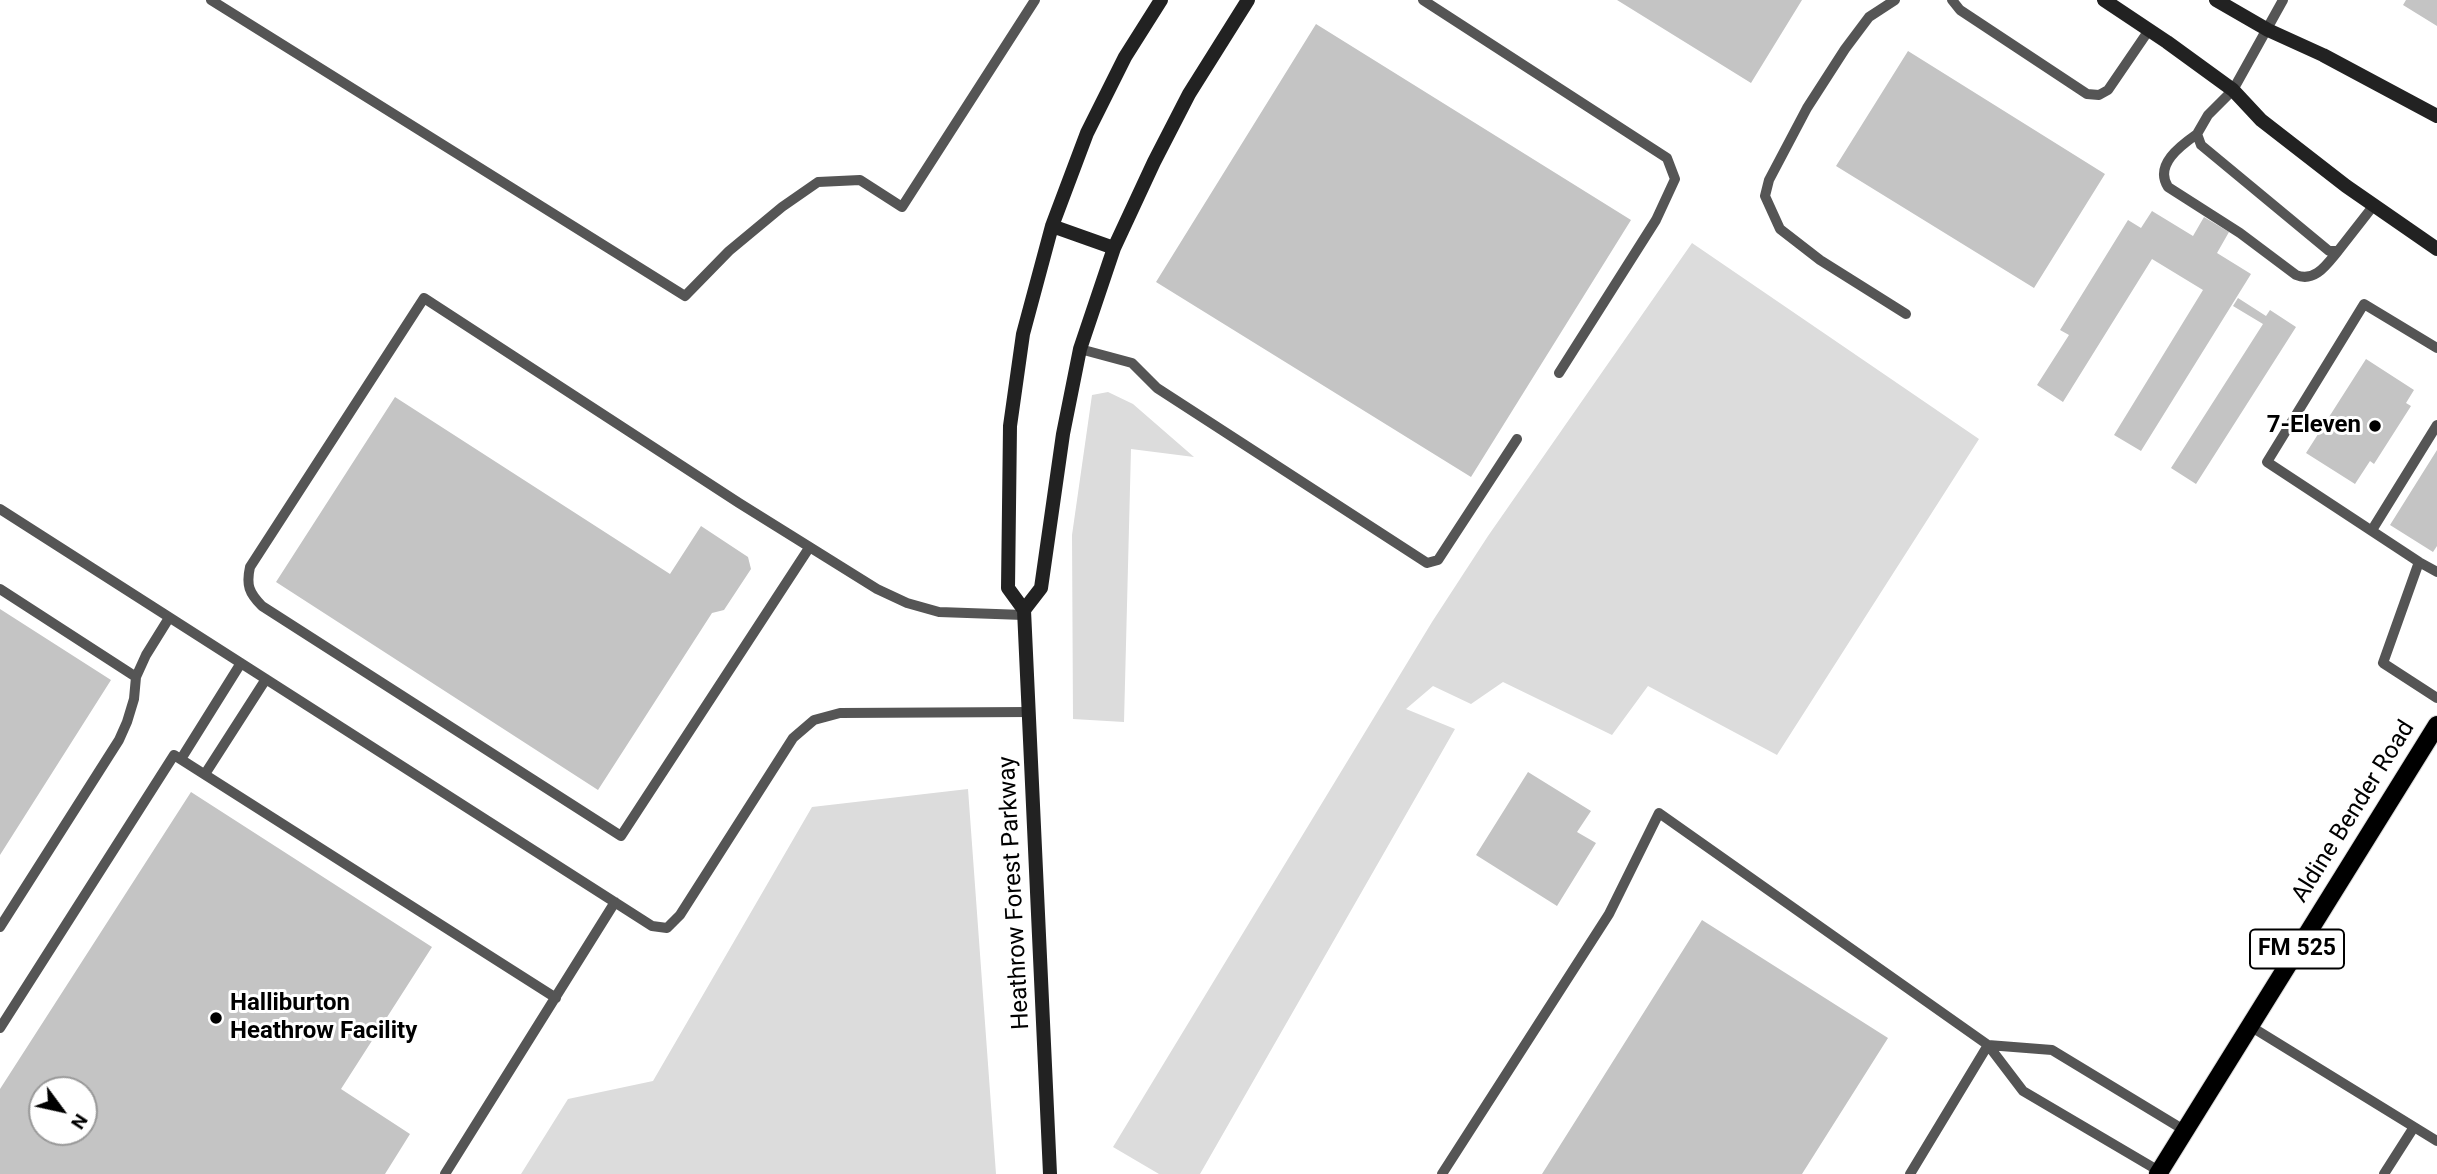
<!DOCTYPE html>
<style>
body{margin:0}
#map{position:relative;width:2437px;height:1174px;overflow:hidden;background:#fff;font-family:Roboto,sans-serif}
canvas{display:block}
.north{position:absolute;left:28px;top:1076px;width:70px;height:70px;box-sizing:border-box;background:#fff;border:2px solid #999;border-radius:50%;rotate:123deg;font-size:19px;font-weight:700;line-height:28px;text-align:center;color:#000}
.north::after{content:'';display:block;margin:auto;width:24px;height:32px;background:#000;clip-path:polygon(50% 0,100% 100%,50% 72%,0 100%)}
</style>
<div id="map">
<canvas width="2437" height="1174"></canvas>
<div class="north">N</div>
</div>
<script>
const ctx = document.querySelector('canvas').getContext('2d');
ctx.lineJoin = 'round';
function paint(path, color) { ctx.fillStyle = color; ctx.fill(path, 'evenodd'); }
function stroke(path, color, width, dash) { ctx.strokeStyle = color; ctx.lineWidth = width; ctx.lineCap = dash ? 'butt' : 'round'; ctx.setLineDash(dash || []); ctx.stroke(path); }
function write(font, color, halo, rows, align = 'center') {
  ctx.font = font + ' Roboto,sans-serif'; ctx.lineWidth = 6; ctx.setLineDash([]); ctx.textBaseline = 'middle'; ctx.strokeStyle = halo; ctx.fillStyle = color; for (const [text, x, y, turn = 0] of rows) {
    ctx.save(); ctx.translate(x, y); ctx.rotate((+turn || 0) * Math.PI / 180); ctx.textAlign = isNaN(turn) ? turn : align; if (halo) ctx.strokeText(text, 0, 0); ctx.fillText(text, 0, 0); ctx.restore();
  }
}
paint(new Path2D(`
 M1692,243L1979,439L1777,755L1648,686L1612,735L1503,682L1471,704L1433,686L1406,709L1455,729L1200,1174H1159L1113,1147L1432,622L1488,536Z
 M1108,392L1133,404L1194,457L1131,449L1124,722L1073,719L1072,535L1092,395Z
 M968,789L996,1174H521L568,1099L653,1081L812,807Z`), '#dcdcdc');
paint(new Path2D(`
 M1617,0H1802L1751,83Z
 M2406,0H2437V26L2403,5Z
 M1316,24L1631,220L1471,477L1156,282Z
 M1908,51L2105,174L2034,288L1836,166Z
 M2152,211L2193,236L2204,217L2229,232L2217,253L2251,274L2141,451L2114,435L2203,290L2152,259L2063,402L2037,385L2069,335L2060,330L2128,220L2141,228Z
 M2238,298L2266,316L2270,310L2296,327L2196,484L2171,468L2263,324L2233,306Z
 M2366,359L2414,390L2406,403L2411,406L2374,464L2370,461L2355,484L2306,453Z
 M395,397L670,574L701,526L748,557L751,569L724,610L712,613L598,790L276,582Z
 M2437,450V546L2433,552L2390,525Z
 M0,609L111,680L0,855Z
 M1528,772L1591,811L1577,832L1596,843L1557,906L1476,855Z
 M191,792L432,947L341,1089L410,1134L385,1174H0V1089ZM42,1090H84V1132H42Z
 M1702,920L1888,1038L1802,1174H1542Z`), '#c4c4c4');
const primary = new Path2D(`
 M2158,1174L2437,725`);
stroke(primary, '#dbdbdb', 20);
stroke(new Path2D(`
 M211,0L685,296L729,251L782,207L818,182L860,180L902,207L1035,0
 M1423,0L1667,158L1675,179L1656,220L1559,373
 M1895,0L1869,17L1845,49L1807,108L1769,180L1765,196L1780,229L1820,260L1906,314
 M1952,0L1960,10L2087,94L2099,95L2108,90L2149,30
 M2283,0L2233,90L2208,115L2197,134L2201,145L2329,251H2338L2374,205
 M2197,134C2180,146 2154,165 2168,187L2240,233L2296,275C2315,283 2327,264 2338,251
 M2437,348L2364,304L2267,462L2419,562L2383,663L2437,698
 M1080,349L1132,363L1157,388L1427,563L1438,560L1517,439
 M0,509L652,926L667,928L680,915L793,738L814,720L840,713L1029,712
 M2372,530L2437,425
 M809,548L621,836L262,606C249,593 246,585 250,567L424,298L739,503L877,589L907,603L939,612L1024,615
 M2419,562L2437,572
 M0,589L136,677
 M181,759L241,663
 M205,774L266,679
 M0,927L119,740L127,722L134,699L136,677L146,655L169,618
 M2250,1026L2437,1141
 M0,1028L174,755L556,998
 M1988,1045L2052,1050L2184,1130
 M445,1174L615,902
 M1442,1174L1609,914L1659,813L1988,1045L2023,1091L2159,1171
 M1910,1174L1988,1045
 M2384,1174L2414,1127`), '#555', 10);
stroke(new Path2D(`
 M2104,0L2167,42L2233,90L2261,120L2346,186L2437,249
 M2216,0L2268,30L2323,55L2437,116
 M1052,226L1114,248
 M1024,610L1041,588L1063,434L1080,349L1114,248L1154,162L1189,94L1248,0
 M1050,1174L1024,610L1008,588L1010,426L1023,334L1052,226L1087,133L1125,57L1161,0`), '#222', 14);
stroke(primary, '#000', 18);
for (const [x, y, r, color] of [
 [2375,426,7,"#000"],
 [216,1018,7,"#000"]
]) { const dot = new Path2D(); dot.arc(x, y, r, 0, 2 * Math.PI); ctx.fillStyle = color; ctx.fill(dot); stroke(dot, '#fff', 2.5); }
for (const [x, y, w] of [
 [2297,949,94]
]) { const box = new Path2D(); box.roundRect(x - w / 2, y - 19.5, w, 39, 5); ctx.fillStyle = '#fff'; ctx.fill(box); stroke(box, '#000', 2); }
write('bold 23px', '#000', null, [
 ["FM 525",2297,949]
]);
write('bold 24px', '#000', '#fff', [
 ["7-Eleven",2361,426],
 ["Halliburton",230,1004,"left"],
 ["Heathrow Facility",230,1032,"left"]
], 'right');
write('24px', '#000', '#fff', [
 ["Aldine Bender Road",2354,812,-58],
 ["Heathrow Forest Parkway",1015,893,-93]
]);
</script>
